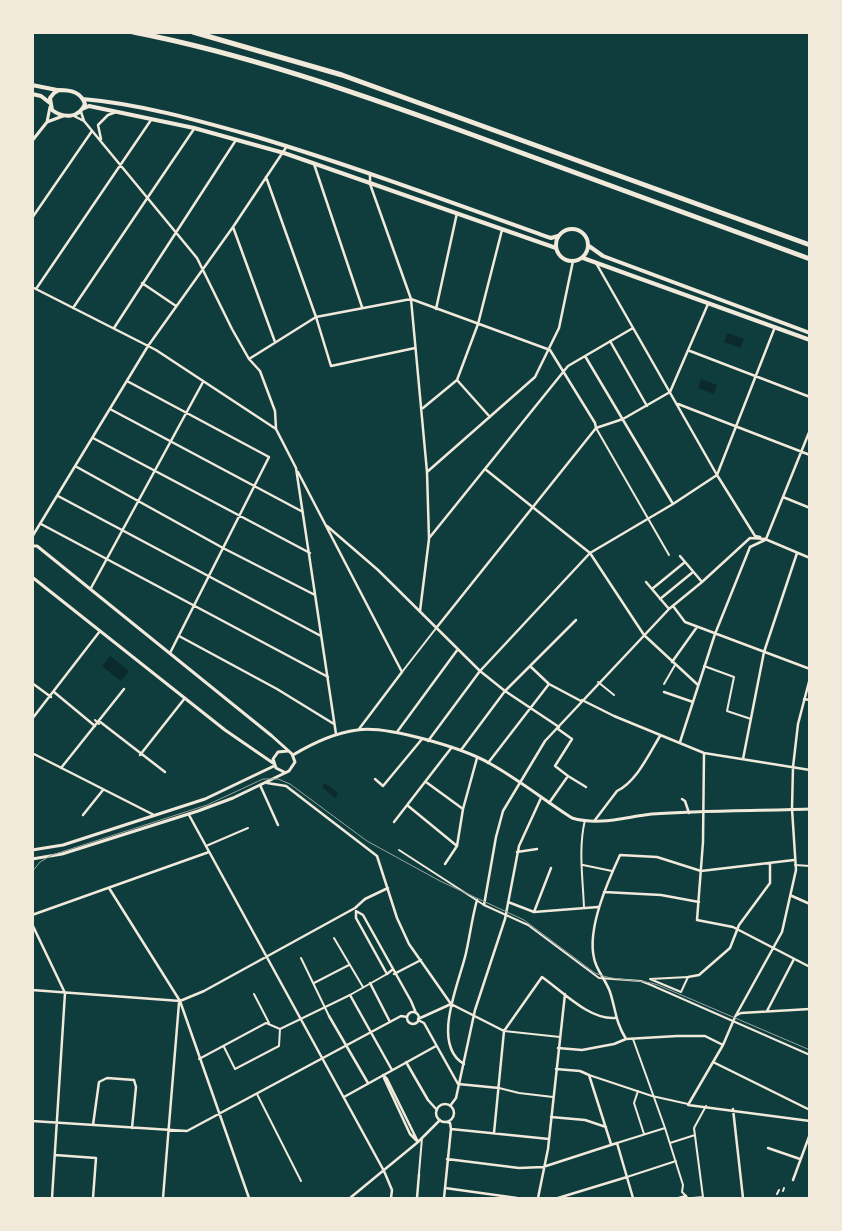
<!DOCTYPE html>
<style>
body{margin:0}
#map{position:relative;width:842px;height:1231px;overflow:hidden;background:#0f3d3e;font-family:"Fira Sans",sans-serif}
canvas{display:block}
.frame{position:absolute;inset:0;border:34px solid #f1e9da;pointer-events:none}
</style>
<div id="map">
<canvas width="842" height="1231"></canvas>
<div class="frame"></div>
</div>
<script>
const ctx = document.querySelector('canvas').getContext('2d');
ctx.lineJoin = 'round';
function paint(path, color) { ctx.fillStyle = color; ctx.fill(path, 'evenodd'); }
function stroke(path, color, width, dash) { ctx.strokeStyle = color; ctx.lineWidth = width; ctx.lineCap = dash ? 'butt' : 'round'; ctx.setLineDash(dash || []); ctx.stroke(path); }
paint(new Path2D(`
 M727,333L744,339L740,348L724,342Z
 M701,379L717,385L714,394L698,388Z
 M110,656L129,671L121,681L102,666Z
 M325,783L338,793L335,798L322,787Z`), '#0a2a2b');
stroke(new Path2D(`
 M596,428L669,555
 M704,666L734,677L727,711L751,719
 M402,672L437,627
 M598,682L614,695
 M664,684L675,665
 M95,720L99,724
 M206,846L248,828
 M399,850L484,905L528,925L599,978L641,981L651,985L810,1055
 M583,865L612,871
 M795,865L810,866
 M584,908C583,879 578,849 585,820
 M334,938L363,987
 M301,958L329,1016
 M688,977L681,992L650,979Z
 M314,983L349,965
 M254,994L269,1023
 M504,1031L560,1037
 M633,1039L665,1128L683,1185L682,1192L686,1196
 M224,1047L235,1069L279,1046L280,1029
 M199,1059L266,1023L280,1029L350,995L387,974
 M589,1075L652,1096L688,1104
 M499,1088L519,1093L553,1097
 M638,1091L634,1103L644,1134
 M257,1094L301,1181
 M617,1143L665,1128
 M670,1143L695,1135
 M419,1173L422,1138
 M627,1177L676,1161
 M783,1191L784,1188
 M777,1194L779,1190
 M693,1198L703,1197L694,1128L706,1106`), '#f1e9da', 2);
stroke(new Path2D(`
 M81,112L84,121L197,258L232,329L249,359L260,371L275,411L276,429L296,468L336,734
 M74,116L84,121
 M101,139L98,125L108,115L116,112
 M314,164L362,307
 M370,174V184L411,299L427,472L429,539L420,611
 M266,177L316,317L331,366L415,348
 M32,218L92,131
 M233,227L275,342
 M596,263L717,475L755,536L760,537
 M142,283L176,306
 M32,287L156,350L276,429
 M36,289L151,120
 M73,308L194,129
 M436,309L457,213
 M114,328L236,140
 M610,341L647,406
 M690,351L810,397
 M585,356L673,504
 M249,359L316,317L411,299L550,350L595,423L596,428
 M457,380L490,417
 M127,381L269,457L170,653
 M678,404L810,455
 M423,408L457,380L478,324L502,230
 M110,409L303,512
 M93,438L310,553
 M75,466L223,548L315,595
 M485,469L590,553L644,635L698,685
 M298,472L402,672L359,729
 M427,472L535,377L559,328L573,261
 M717,475L775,327
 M58,496L321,636
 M783,497L810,508
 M41,524L328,677
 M327,526L378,570L480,671L505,691L559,727
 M32,537L148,346L233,227L287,146
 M430,537L568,366L633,328
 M765,539L810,558
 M766,539L810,430
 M680,556L702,582
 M646,582L669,609
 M91,588L203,382
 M652,589L685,562
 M660,599L693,572
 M673,606L685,622L810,669
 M437,627L596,428L623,419L670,392L708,304
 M179,636L277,689L334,724
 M672,662L697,627
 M531,667L549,684L581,701
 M810,678L798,724L793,767L792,809L796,870L782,932L735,1017L723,1045L688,1105L810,1121
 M32,683L51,697
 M54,692L95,726
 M664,692L693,702
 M804,699L810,700
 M582,700L614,716L704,753L810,770
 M32,719L100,631
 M99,721L165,772
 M558,729L572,739L555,766L568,776
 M397,732L458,649
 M428,741L480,671L590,553L673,504L717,475
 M680,742L715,634L750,547L765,540
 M461,750L505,691L576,620
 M32,753L154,815
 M704,753L703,842L697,920L733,927L810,967
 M140,755L185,698
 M743,759L764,652L797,553
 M488,763L549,684
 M61,768L124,689
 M375,779L383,786L422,739
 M426,782L463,809
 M267,783L286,786L377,856L397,918L409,944L451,1004L504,1031
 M260,785L278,825
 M682,799L685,801L689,813
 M549,803L568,776L586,787
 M407,805L457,846
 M83,815L103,790
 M189,815L384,1171L392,1190L391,1198
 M595,820L617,791C637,781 649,754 660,736
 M394,822L452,747
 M517,852L537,849
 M445,864L457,846L463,809L477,758
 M109,888L180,1001L249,1198
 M604,892L661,895L699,902
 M792,896L810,904
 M508,902L534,912L598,907
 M484,905L496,837L503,811L545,741L669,609L702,582L750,538L766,539
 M534,912L551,868
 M32,915L209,852
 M32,924L65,993L52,1198
 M392,970L387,974L356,918V911L363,915L411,1001L416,1013
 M394,974L421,960
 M688,977L699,975L730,948L739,925L770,883V863
 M370,983L390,1022
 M32,990L180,1001L204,991L355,908L365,899L388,888
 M350,995L392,1070
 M767,1011L794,959
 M407 1018a6 6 0 1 1 12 0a6 6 0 1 1-12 0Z
 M737,1015L741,1013L810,1009
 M329,1016L368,1083
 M418,1019L451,1004
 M418,1020L424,1023L458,1084L499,1088
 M626,1039C615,1021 616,1010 610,992C606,980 596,970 594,958C587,928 608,881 620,855L657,857L701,871L794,860
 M558,1048L582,1050L614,1044L626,1039L677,1036H705L723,1045
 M406,1062L428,1100L437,1110
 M713,1062L810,1110
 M464,1064C430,1044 460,981 466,953C470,935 472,918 477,900
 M556,1069L580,1071L589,1075L611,1144
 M383,1075L387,1079L418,1142L410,1134L384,1078
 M344,1097L436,1046
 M436 1113a9 9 0 1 1 18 0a9 9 0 1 1-18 0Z
 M450,1106L456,1098L475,1010L505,919L519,846L541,798
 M733,1109L743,1198
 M551,1117L585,1120L606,1127
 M32,1121L187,1131L401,1016L407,1017
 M93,1125L99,1082L107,1078L134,1080L136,1087L132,1128
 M451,1129L549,1139
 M494,1133L504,1031L542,977C562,991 589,1020 615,1018
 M768,1148L800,1159
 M55,1155L96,1158L93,1198
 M447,1159L519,1168L543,1167L617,1143L633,1198
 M793,1180L810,1134
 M445,1188L517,1198
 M163,1198L179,1003
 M350,1198L418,1142L440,1120
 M417,1198L419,1174
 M444,1198L451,1129L450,1123L447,1122
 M538,1198L548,1149L565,994
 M558,1198L627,1177
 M679,1198L686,1196L687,1198`), '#f1e9da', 2.5);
stroke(new Path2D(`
 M47,122L63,116
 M32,141L47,122L50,107
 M32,546H37L272,736L292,754L295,762L289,771L233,798L198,811L62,854L32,859
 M32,548V559
 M32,577L225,730L273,763
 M293,755C313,743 334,733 357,730C386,725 463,748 489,763C518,779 544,800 572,818C599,826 625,817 652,814C704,810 757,811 810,809
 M284,772L276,768L273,759L278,752L288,751
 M32,850L63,845L205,799L274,766`), '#f1e9da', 3);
stroke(new Path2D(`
 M32,85L57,90
 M59,90C71,90 81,92 85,104C79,118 64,119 52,110L50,98L54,93Z
 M32,94L41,96L50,103
 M83,99C141,104 200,121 257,137C356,167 453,203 551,238L558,236
 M82,109L89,106L194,128L284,153L556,248
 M556 245a16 16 0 1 1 32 0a16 16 0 1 1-32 0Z
 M589,246L603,256L810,333
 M583,258L810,340`), '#f1e9da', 4);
stroke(new Path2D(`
 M133,32C246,54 354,92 462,131C578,173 694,217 810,259
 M193,32L342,75L810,245`), '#f1e9da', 5);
stroke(new Path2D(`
 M32,872L40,862L52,855L207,805L263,779H278L290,784L367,841L440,881L524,920L595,973C614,982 638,978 658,985L810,1050`), '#97a49c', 1);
</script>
